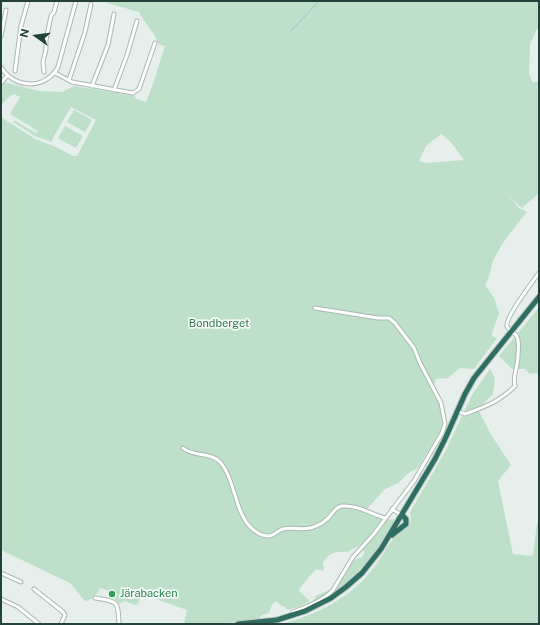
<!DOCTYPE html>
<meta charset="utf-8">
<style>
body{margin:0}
#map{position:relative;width:540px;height:625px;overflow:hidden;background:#e6efeb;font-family:"Public Sans",sans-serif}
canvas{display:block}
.frame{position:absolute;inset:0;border:2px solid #24423a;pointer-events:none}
.north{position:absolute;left:16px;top:16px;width:40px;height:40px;-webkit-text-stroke:3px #f7fbf9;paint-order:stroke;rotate:284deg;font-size:11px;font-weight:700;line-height:16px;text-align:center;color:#24423a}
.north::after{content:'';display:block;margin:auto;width:14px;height:18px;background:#24423a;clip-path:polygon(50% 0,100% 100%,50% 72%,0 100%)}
</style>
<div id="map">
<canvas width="540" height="625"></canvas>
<div class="frame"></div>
<div class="north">N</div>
</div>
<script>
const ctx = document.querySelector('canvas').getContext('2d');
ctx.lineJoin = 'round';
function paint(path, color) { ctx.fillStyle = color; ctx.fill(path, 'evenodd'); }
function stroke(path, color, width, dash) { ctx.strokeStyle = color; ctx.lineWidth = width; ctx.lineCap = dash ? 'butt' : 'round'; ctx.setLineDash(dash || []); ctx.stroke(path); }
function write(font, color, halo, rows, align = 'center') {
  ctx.font = font + ' "Public Sans",sans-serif'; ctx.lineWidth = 3.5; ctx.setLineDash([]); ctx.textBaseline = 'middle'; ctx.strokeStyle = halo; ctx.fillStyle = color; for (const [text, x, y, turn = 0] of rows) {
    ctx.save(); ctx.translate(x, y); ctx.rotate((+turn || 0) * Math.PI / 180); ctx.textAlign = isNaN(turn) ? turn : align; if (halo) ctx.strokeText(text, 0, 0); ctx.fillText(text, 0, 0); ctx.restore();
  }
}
paint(new Path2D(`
 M107,1H539V28L537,29L530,44L529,73L533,83L539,80V193L522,208L509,196L519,208L527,212C515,227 502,242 494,259C490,267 491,277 485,285L494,298L499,313L492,333V336L497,338L474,369L460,368L448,378L436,379L434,385L440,403L443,426L439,433L418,468L410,472L398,483L385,489L366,510L364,511C374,517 382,521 394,519L395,522L372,556L350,581L334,594L324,600H314L316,596L329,590L334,591L352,561L362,557L365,552L362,550L363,544L360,545L347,552H336L329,555L323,562L324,571L316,569C312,574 300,586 299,591L310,601L300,606L288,610L284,606L283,607L276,601L272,605L269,613L262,615L257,620L218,624H184L187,610L142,594L138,603L136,605L124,601L119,604L115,599L110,597L113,594L112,592L100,588C97,594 93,600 85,601L70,583L1,550V117L35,139L56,147L73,156H77L96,120L71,107L54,136L52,142L35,136L13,122L14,120L36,133L38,131L10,114L20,97L14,94L10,96L1,105V85L3,83H7L39,91L62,92L74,86L130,95V91L133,92L136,99L146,102L153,84L165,46L158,44C155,32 144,23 139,12L107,3ZM441,134L450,141L464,160L425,163L419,161L426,146Z
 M74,110L92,120L85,132L67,122Z
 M65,126L83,136L76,148L58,138Z
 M539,307V373L530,374L525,369H512L499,356Z
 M490,369L495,378L493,394L478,409L490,433L511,465L498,481L513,554L533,556L537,523H539V624H282C315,615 349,599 371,571C380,561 385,548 394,538C402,527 414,531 410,512L445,452L472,395Z`), '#bfe0c8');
stroke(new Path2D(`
 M291,31L319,1`), '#8ec9d4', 1);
const minor = new Path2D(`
 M1,36L6,10
 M1,67C14,89 46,90 58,67L76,1
 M15,71L21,26L28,1
 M44,72L43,62L46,49V40L51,16L54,12L57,1
 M55,73L72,82L133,93L139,89L155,43
 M69,80L85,32L91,4
 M1,83L7,76
 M92,86L108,45L114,14
 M114,90L127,55L137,21
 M460,412L465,414L468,413C487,406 500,401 515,386C512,378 518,366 518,356C518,350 520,340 516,335C513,332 508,330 507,326C505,318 533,281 539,273
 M183,448C193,457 211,452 220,462C237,481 234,520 258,533C261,535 266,536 270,536C275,535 278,530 283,529C294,526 305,532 316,526C319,525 323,523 326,520C332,516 334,507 342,506C358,505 371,514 385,518
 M392,509L401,515
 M1,573L21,582
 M34,589L63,612L65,615L61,624
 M95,598C118,602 118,600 119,624
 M1,599L18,607L39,624
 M293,612C306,607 323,601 333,590L353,557L373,535L414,481L442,433L445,424L441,403L420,363L414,348L395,323L389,318H378L315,308`);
const highway = new Path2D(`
 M392,535L406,524V519L403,516
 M238,624L277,620L305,611L331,598L346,587L362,573L381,549L435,459L445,439L465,394L474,378L539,297`);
stroke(minor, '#a8b8b2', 5);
stroke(highway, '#c2cac8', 7);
stroke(minor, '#fff', 3);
stroke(highway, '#2f6f62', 5);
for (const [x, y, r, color] of [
 [112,594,4,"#2e9e5b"]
]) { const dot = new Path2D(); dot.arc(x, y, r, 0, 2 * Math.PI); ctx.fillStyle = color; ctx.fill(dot); stroke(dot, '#f7fbf9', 1.5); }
write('11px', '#2d7a4b', '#f7fbf9', [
 ["Bondberget",219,324]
]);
write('11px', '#27864d', '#f7fbf9', [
 ["Järabacken",120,594]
], 'left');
</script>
